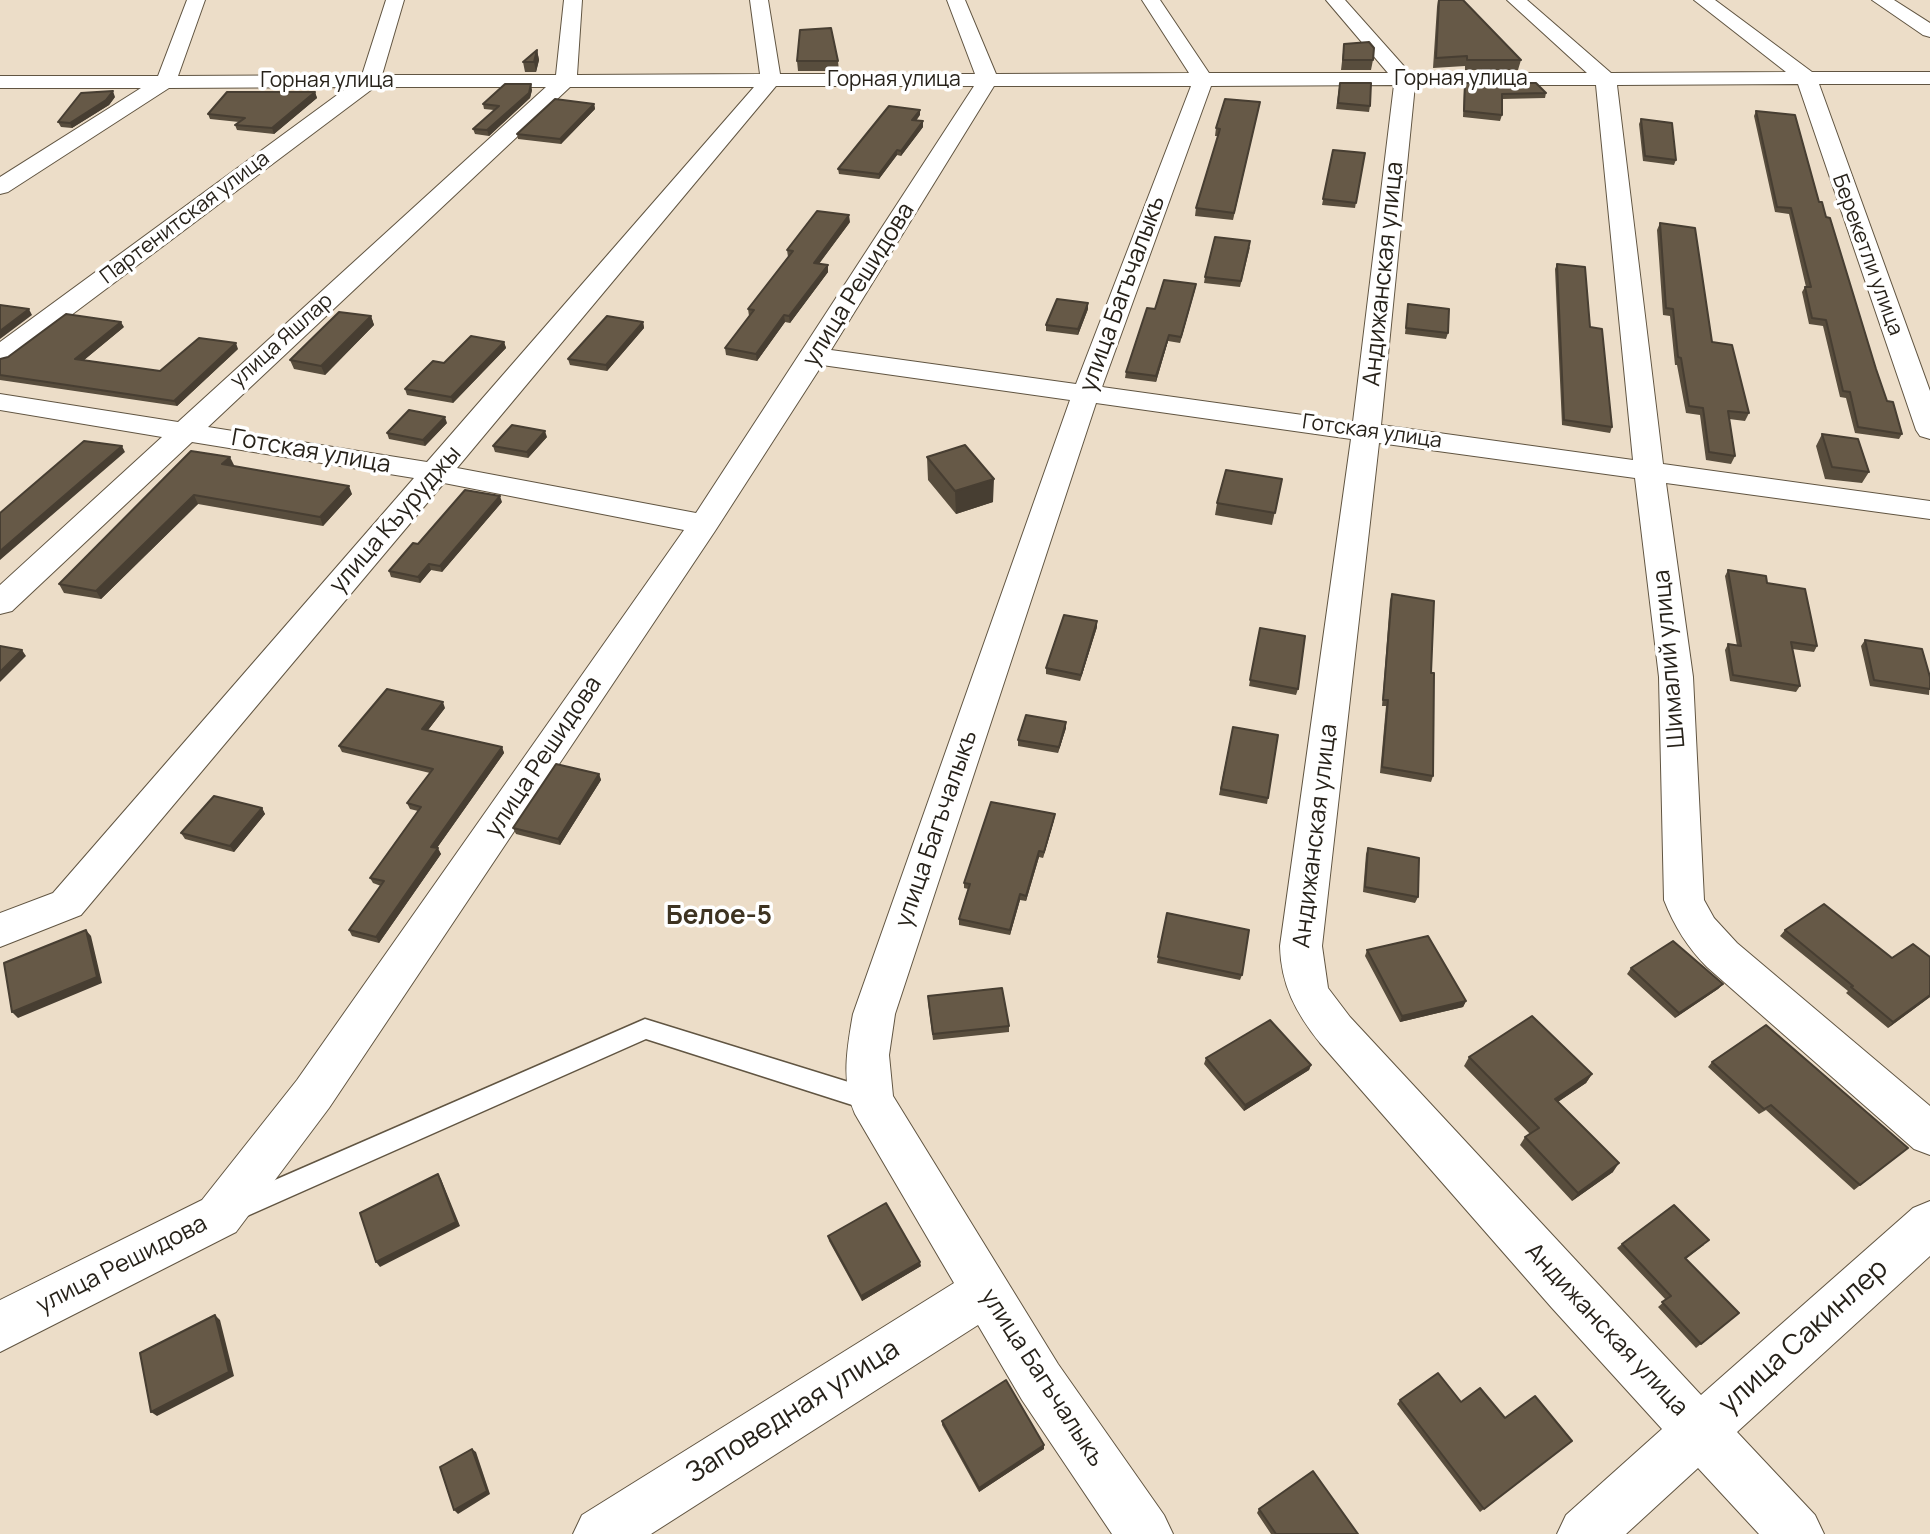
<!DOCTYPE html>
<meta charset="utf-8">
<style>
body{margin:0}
canvas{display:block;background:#ecddc8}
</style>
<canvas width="1930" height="1534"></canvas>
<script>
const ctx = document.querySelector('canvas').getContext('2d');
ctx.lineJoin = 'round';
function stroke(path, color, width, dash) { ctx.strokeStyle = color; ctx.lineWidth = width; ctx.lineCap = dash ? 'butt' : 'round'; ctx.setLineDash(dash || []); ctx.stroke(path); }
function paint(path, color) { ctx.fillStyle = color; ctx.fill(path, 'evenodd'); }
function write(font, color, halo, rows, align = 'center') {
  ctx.font = font + ' Manrope,sans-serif'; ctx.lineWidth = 7; ctx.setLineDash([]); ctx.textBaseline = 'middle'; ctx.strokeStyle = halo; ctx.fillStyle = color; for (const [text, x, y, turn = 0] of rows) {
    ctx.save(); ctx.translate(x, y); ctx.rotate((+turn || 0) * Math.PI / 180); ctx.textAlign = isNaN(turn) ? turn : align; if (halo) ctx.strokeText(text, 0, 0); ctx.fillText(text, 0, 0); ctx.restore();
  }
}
const lane = new Path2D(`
 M645,1019L871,1089L879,1093L883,1100L879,1107L871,1111L646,1039L247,1216L238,1220L229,1216L226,1208L229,1200Z`);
const street = new Path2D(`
 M187,0H205L178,76L362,75L386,0H404L382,75H556L564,0H582L577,75L760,74L750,0H768L780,74H975L947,0H965L996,74L1189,73L1142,0H1160L1209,73H1388L1326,0H1345L1410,73H1587L1507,0H1527L1611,73L1786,72L1694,0H1715L1812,72H1930V84H1819L1930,391V439L1920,436L1916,430L1798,84L1617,85L1663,464L1930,501V519L1666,483L1693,677L1704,900L1714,918L1737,943L1930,1106V1155L1914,1149L1707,967C1688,948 1674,926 1664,900L1659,677L1635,478L1379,443L1322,946L1328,988L1350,1017L1701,1395L1913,1208L1930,1201V1256L1737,1432L1815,1515L1824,1534H1759L1698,1468L1626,1534H1557L1566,1515L1662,1429L1552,1308L1320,1043C1296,1013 1281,985 1280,946L1351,439L1096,403L895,1014L889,1055L893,1096L1058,1364L1164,1515L1173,1534H1112L1022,1400L978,1325L651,1534H573L582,1515L954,1283L855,1114C841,1082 847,1048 853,1014L1070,400L822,365L715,531L329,1108L236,1232L0,1352V1300L202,1200L297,1080L684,530L444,483L81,915L0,947V913L53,893L414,478L192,442L12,611L0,614V585L162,437L0,410V394L178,422L546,87H375L10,361L0,363V342L348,87L169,88L8,192L0,194V177L141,88H0V76H158ZM1394,85L1353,422L1102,387L1211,86ZM1415,85H1596L1633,460L1381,425ZM776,86H974L696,513L457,468ZM994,86H1191L1076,384L831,350ZM570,87H754L427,462L208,427Z
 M1872,0H1894L1930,23V37L1923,35Z`);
stroke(lane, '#615542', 3);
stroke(street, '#615542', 2);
paint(lane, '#fff');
paint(street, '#fff');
paint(new Path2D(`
 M1438,0H1463L1521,60L1518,70H1465V66L1433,68L1437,7Z
 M1344,44L1373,60L1371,70H1341Z
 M537,50L539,60L536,72H525L523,62Z
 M797,61H838L839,71H798Z
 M1465,83L1546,93L1545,98L1502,99V115L1500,121L1463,117L1464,88Z
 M1339,88L1370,106L1369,112L1336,109Z
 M532,90L530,98L489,136L475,134L473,129L494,110L484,109L483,104Z
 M315,92L317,98L274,134L237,130L235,125L239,122L210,119L208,114Z
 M115,97L109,105L72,128L61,127L58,122Z
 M1260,102L1233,220L1195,216L1196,208L1218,136H1215L1216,128Z
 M594,104L595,109L561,144L518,139L517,134Z
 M1756,111L1819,202L1826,217L1887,401L1902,434L1899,439L1855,433L1846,398L1840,397L1823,326L1809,324L1802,292L1805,287H1806L1789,214L1775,212L1754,116Z
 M920,115L916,121L923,127L901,156L897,155L879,179L839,174L838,169Z
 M1641,119L1676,160L1674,165L1643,161L1639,124Z
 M1333,150L1365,153L1355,208L1322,205Z
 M850,222L819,264L828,265V272L790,323L785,322L757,361L726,355L725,348L749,316L748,309L788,257L787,250Z
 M1660,223L1712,342L1749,413L1745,421L1729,419L1735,456L1731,464L1706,460L1700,415L1686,413L1677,365H1675L1670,316L1663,315L1657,230Z
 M1250,247L1240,287L1204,283L1205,277Z
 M1557,264L1590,327L1612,427L1610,433L1562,425L1555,269Z
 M1196,284L1180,343L1168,341L1156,382L1125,378L1126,372L1155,309Z
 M1408,304L1448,333L1446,339L1405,334Z
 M1088,309L1078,335L1046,331V325Z
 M371,316L374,325L325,375L294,369L290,360Z
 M643,322L644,328L607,371L570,365L568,359Z
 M124,327L84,360L160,371L238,349L177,406L0,380V375Z
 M504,342L506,348L453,403L407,395L405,389Z
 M447,423L425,446L389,439L387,433Z
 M1822,434L1869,472L1862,483L1825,479L1816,446Z
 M547,437L528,458L495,452L493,446Z
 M927,457L993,502L956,514L928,480Z
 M234,465L233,466L352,494L323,526L198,504L101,599L64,593L59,584Z
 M1282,479L1272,525L1215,515L1217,503Z
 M502,502L442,572L431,570L420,583L391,577L389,571L418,544Z
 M1728,570L1767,583L1817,646L1814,652L1792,649L1800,686L1796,692L1730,681L1725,650L1728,644L1737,646L1725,576Z
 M1392,594L1431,673L1433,776L1431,782L1380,773L1386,706H1382L1390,600Z
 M1097,627L1080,681L1046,674V668Z
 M1260,628L1298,689L1296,695L1249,686Z
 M1865,640L1930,677L1929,695L1870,686L1861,646Z
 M445,708L428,730L502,747L504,753L437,848L441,854L379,943L352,936L349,930L381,886L373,883L370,878L418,811L410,809L407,803L430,773L342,752L339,746Z
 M1233,727L1268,798L1267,804L1219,795Z
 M1066,728L1058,753L1018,746V740Z
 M599,774L601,780L560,845L516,834L513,828Z
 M262,808L265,814L234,852L185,839L181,833Z
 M1054,820L1043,858L1039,857L1026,901L1020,900L1010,935L959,925V919L968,889L964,888V883Z
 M1368,848L1418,897L1415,903L1363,892L1366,854Z
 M1167,913L1242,975L1240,980L1157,963Z
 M1785,930L1892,958L1930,957V997L1888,1028L1846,993L1848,991L1780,936Z
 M1367,950L1466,1001L1463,1007L1400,1022L1365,956Z
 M1631,968L1723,984L1718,989L1675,1018L1627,974Z
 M928,1002L1009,1026V1032L933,1040Z
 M1469,1057L1592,1074L1586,1083L1558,1102L1613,1172L1572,1201L1520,1145L1525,1137L1530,1134L1464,1066Z
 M1206,1058L1311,1065L1309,1070L1244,1111L1204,1064Z
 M1712,1062L1908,1148L1854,1190L1766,1110L1759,1114L1708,1067Z
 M828,1236L921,1266L862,1301L829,1241Z
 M1622,1244L1704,1245L1686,1259L1739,1313L1696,1348L1658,1307L1666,1300L1617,1248Z
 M1400,1400L1461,1402L1505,1418L1572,1441L1480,1512L1397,1404Z
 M942,1421L1044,1445V1449L979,1492L942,1425Z
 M1259,1509L1358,1534H1271L1257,1513Z`), '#584d3d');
paint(new Path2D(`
 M537,50L539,60L536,72L534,62Z
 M531,84L532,90L530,98L489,136L487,130Z
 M113,91L115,97L109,105L72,128L70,123Z
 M315,92L317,98L274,134L272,128Z
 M594,104L595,109L561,144L560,139Z
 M920,110V115L912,125V120Z
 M923,121V127L901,156V151Z
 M897,150V155L879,179V174Z
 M849,215L850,222L814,270V263Z
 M828,265V272L790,323L789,316Z
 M1196,284L1195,290L1180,343L1181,337Z
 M1088,303V309L1078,335V329Z
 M29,309L32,315L0,339V331Z
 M784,315L785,322L757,361L756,354Z
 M371,316L374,325L325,375L321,366Z
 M121,322L124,327L78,365L75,359Z
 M643,322L644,328L607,371L606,365Z
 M1169,335L1168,341L1156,382V376Z
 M504,342L506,348L453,403L451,397Z
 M236,343L238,349L177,406L174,401Z
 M445,417L447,423L425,446L423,440Z
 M545,431L547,437L528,458L527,452Z
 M122,446L125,452L0,560V551Z
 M230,457L234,465L226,473L222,464Z
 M994,479L993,502L956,514L955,491Z
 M349,486L352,494L323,526L320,517Z
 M194,495L198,504L101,599L96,591Z
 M500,496L502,502L442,572L440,566Z
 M429,564L431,570L420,583L418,577Z
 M1097,621V627L1080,681L1081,675Z
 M22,650L26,656L0,682V672Z
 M443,702L445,708L425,734L422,729Z
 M1066,722V728L1058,753L1059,747Z
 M502,747L504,753L434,852L431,847Z
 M599,774L601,780L560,845L558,839Z
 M262,808L265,814L234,852L230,846Z
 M1055,814L1054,820L1043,858L1044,852Z
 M438,848L441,854L379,943L376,937Z
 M1039,851V857L1026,901V896Z
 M1020,894V900L1010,935V930Z
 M86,930L91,936L102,983L18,1018L12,1012Z
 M1723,984L1718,989L1675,1018L1679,1013Z
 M1930,995V997L1888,1028L1893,1022Z
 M1466,1001L1463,1007L1400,1022L1402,1016Z
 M1311,1065L1309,1070L1244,1111L1245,1105Z
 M1592,1074L1586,1083L1550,1107L1555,1099Z
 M1619,1163L1613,1172L1572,1201L1578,1193Z
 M438,1174L441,1179L460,1226L380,1267L376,1262Z
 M920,1262L921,1266L862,1301L861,1296Z
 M215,1315L220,1320L234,1376L157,1416L151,1412Z
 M1044,1445V1449L979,1492V1488Z
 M472,1449L476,1452L490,1494L458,1514L454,1510Z`), '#473e32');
const building = new Path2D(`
 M1439,0H1463L1521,60H1467V56L1436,58Z
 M831,28L838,61H797L800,30Z
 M1369,42L1374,48L1373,60H1343L1344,44Z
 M537,50L534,62H523Z
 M1340,83H1371L1370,106L1338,103Z
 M1465,83H1536L1546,93L1502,94V115L1464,111Z
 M505,84H531L529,93L487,130L473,129L499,106L483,104Z
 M113,91L106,100L70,123L58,122L81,93Z
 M227,92H315L272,128L235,125L245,118L208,114Z
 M555,99L594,104L560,139L517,134Z
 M1225,99L1260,102L1234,213L1196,208L1220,129L1216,128Z
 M889,106L920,110L912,120L923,121L901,151L897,150L879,174L838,169Z
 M1756,111L1795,115L1819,202H1822L1826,217L1830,218L1876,369L1887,401L1893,402L1902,434L1858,427L1850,392L1843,391L1826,320L1812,318L1805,287H1811L1791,208L1777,207Z
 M1641,119L1672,123L1676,160L1645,156Z
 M1333,150L1365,153L1356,203L1323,199Z
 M817,211L849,215L814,263L828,265L789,316L784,315L756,354L725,348L754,310L748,309L793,251L787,250Z
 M1660,223L1695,228L1712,342L1732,345L1749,413L1728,411L1735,456L1709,452L1703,408L1689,406L1681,358L1678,357L1673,309L1666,308Z
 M1215,237L1250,241L1241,281L1205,277Z
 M1557,264L1585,267L1590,327L1602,329L1612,427L1564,420Z
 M1164,280L1196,284L1181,337L1169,335L1156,376L1126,372L1147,308L1155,309Z
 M1057,299L1088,303L1078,329L1046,325Z
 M1408,304L1449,309L1448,333L1406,328Z
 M0,305L29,309L0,331Z
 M339,312L371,316L321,366L290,360Z
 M66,314L121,322L75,359L160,371L199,338L236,343L174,401L0,375V359L8,357Z
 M607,316L643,322L606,365L568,359Z
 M471,336L504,342L451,397L405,389L433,361L444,363Z
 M409,410L445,417L423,440L387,433Z
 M512,425L545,431L527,452L493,446Z
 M1822,434L1858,439L1869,472L1832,467Z
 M84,441L122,446L0,551V513Z
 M965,445L994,479L955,491L927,457Z
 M191,451L230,457L222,464L349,486L320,517L194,495L96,591L59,584Z
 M1226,470L1282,479L1275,513L1217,503Z
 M465,490L500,496L440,566L429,564L418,577L389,571L413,543L418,544Z
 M1728,570L1766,576L1767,583L1805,589L1817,646L1791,642L1800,686L1733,675L1728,644L1741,646Z
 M1392,594L1434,601L1431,673H1434L1433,776L1382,767L1388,700H1383Z
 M1064,615L1097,621L1081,675L1046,668Z
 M1260,628L1305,636L1298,689L1250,680Z
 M1865,640L1922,649L1930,677V689L1874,680Z
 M0,646L22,650L0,672Z
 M387,689L443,702L422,729L502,747L431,847L438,848L376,937L349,930L384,881L370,878L421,807L407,803L433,769L339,746Z
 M1026,715L1066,722L1059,747L1018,740Z
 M1233,727L1278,735L1268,798L1221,789Z
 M556,764L599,774L558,839L513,828Z
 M214,796L262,808L230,846L181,833Z
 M991,802L1055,814L1044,852L1039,851L1026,896L1020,894L1010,930L959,919L970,884L964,883Z
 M1368,848L1419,858L1418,897L1365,887Z
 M1824,904L1892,958L1913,944L1930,957V995L1893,1022L1851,987L1853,986L1785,930Z
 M1167,913L1249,930L1242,975L1158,957Z
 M86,930L97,977L12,1012L4,963Z
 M1428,936L1466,1001L1402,1016L1367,950Z
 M1673,941L1723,984L1679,1013L1631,968Z
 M1002,988L1009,1026L933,1034L928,996Z
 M1532,1016L1592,1074L1555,1099L1619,1163L1578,1193L1525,1137L1539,1128L1469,1057Z
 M1270,1020L1311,1065L1245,1105L1206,1058Z
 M1766,1025L1908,1148L1860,1185L1771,1105L1764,1109L1712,1062Z
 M438,1174L456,1222L376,1262L360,1213Z
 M886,1203L920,1262L861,1296L828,1236Z
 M1674,1205L1709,1240L1685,1258L1739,1313L1701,1344L1662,1302L1671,1296L1622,1244Z
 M215,1315L229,1372L151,1412L140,1353Z
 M1438,1373L1461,1402L1480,1388L1505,1418L1535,1396L1572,1441L1484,1509L1400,1400Z
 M1006,1380L1044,1445L979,1488L942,1421Z
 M472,1449L487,1491L454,1510L440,1467Z
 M1313,1471L1358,1534H1276L1259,1509Z`);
paint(building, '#665947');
stroke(building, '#473e32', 2);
write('21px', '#27221a', '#fff', [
 ["Горная улица",1461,79],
 ["Горная улица",894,80],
 ["Горная улица",327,81],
 ["Партенитская улица",185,218,-37],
 ["Берекетли улица",1867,255,70],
 ["улица Яшлар",282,341,-42],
 ["Готская улица",1372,432,8]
]);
write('24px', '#27221a', '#fff', [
 ["Андижанская улица",1384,274,-84],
 ["улица Решидова",859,285,-58],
 ["улица Багъчалыкъ",1123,294,-70],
 ["Готская улица",311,452,10],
 ["улица Къуруджы",396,520,-49],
 ["Шималий улица",1670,659,-95],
 ["улица Решидова",544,757,-56],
 ["улица Багъчалыкъ",937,829,-71],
 ["Андижанская улица",1316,836,-83],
 ["улица Решидова",122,1265,-27],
 ["Андижанская улица",1606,1330,47],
 ["улица Багъчалыкъ",1042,1378,57]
]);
write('bold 26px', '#3e3321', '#fff', [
 ["Белое-5",719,917]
]);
write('28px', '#27221a', '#fff', [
 ["улица Сакинлер",1804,1337,-42],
 ["Заповедная улица",793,1412,-32]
]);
</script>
